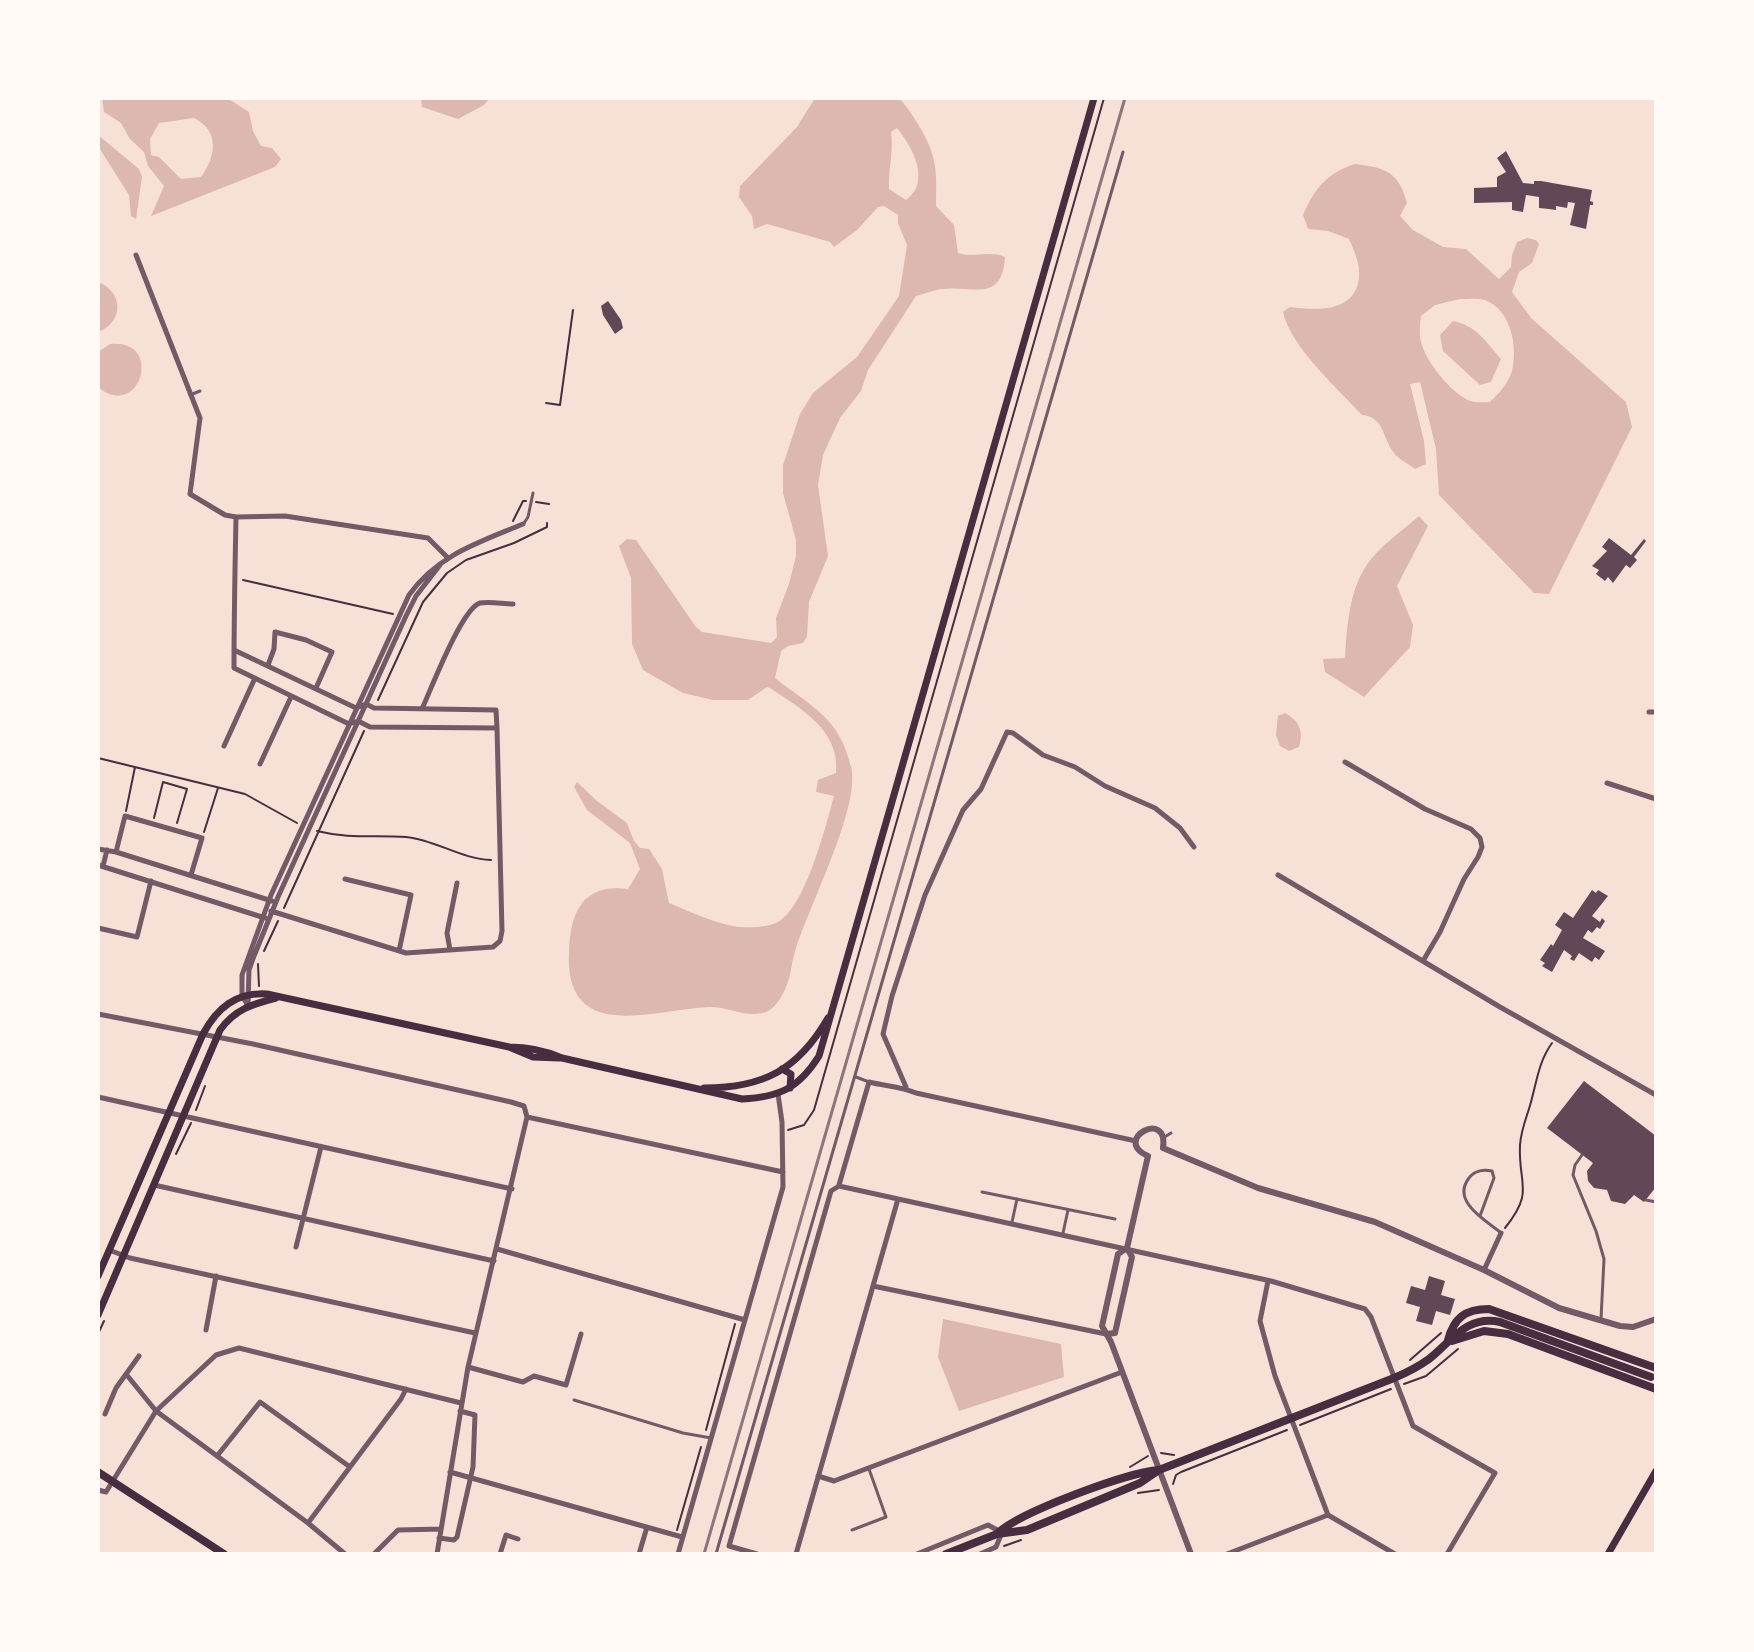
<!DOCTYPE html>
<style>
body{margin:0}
#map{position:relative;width:1754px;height:1652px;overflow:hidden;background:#f7e1d7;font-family:Literata,serif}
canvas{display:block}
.frame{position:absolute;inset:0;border:100px solid #fffaf5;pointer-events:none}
</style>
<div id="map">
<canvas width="1754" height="1652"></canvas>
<div class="frame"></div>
</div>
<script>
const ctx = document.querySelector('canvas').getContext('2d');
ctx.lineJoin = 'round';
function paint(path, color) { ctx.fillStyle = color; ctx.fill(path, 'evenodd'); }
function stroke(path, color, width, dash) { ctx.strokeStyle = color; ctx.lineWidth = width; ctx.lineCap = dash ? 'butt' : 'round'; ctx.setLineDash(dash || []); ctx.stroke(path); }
paint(new Path2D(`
 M102,98H227L249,112L253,131L261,146L272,148L281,159L275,167L151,216L164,186L148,166L144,152L130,139L121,123L104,112ZM194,118C220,131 216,157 201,177L181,179L159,157L151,155L150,139L159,123Z
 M421,98H490L484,105L458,119L422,107Z
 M815,98H899C907,106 912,115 918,124C937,155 937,171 936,206L954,225L958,253C974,258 990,250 1005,257C1002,304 973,285 942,289C933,290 924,294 916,296L868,370L861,391L840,418L823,455L818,485L828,556L809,602L807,637L803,643L788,646L781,651L775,678C813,708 839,717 851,767C861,808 807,909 795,952C791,964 791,976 786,987C782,996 777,1006 768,1011C750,1020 727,1006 708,1007C653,1010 565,1044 569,953C570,913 582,883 628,889L640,869L630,843L587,810L574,787L577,782L597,801L627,823L634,841L640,848L649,849L662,869L669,903C691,912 716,924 739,927C751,928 766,927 776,923C805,910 826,825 834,796L816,792L818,780L836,773C840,730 801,709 770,688L767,687L748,700H713L683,693L643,670L632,644L631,578L619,546L627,539L636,540L696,627L702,632L771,643L777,637L776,618L789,584L796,556V540L783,493V465L800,414L813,393L857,357L899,296L907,245L898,223V215L884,206L878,207L857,230L834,247L830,242L767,224L754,229L752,216L739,197L740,186L797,127ZM897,128C912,147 932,181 906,200L889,189C888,169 894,152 891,132Z
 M98,135L139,169L142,177L136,219L131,216L129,195L98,146Z
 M1355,164C1386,168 1398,171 1407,203L1400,216L1413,230L1443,247L1466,249L1499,279L1511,267L1512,255L1517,242L1527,238L1536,240L1539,244L1532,263L1519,272L1512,292L1531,318L1626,402L1632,427L1549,594L1534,593L1439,495L1436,449L1420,382L1410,384L1424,441L1426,464L1415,469C1409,464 1398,459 1394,453C1382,438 1385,417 1362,415C1338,389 1290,346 1283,312L1290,307C1320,311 1362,312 1359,269C1358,259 1353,248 1349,239L1328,231L1308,229L1303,215C1314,189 1328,172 1355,164ZM1460,299C1468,299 1478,298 1485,300C1511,310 1518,346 1512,371C1508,384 1499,393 1490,402C1483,402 1476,403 1470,401C1451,393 1426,362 1421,342C1419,333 1420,325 1421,316L1435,305Z
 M98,282C124,292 124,322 98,332Z
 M1453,321C1476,325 1487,343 1501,359L1491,382L1480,385L1443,351L1440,335Z
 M110,344C165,338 140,422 98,387V352Z
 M1419,516L1428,526L1397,586L1413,625L1410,647L1364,697L1325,672L1323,659L1345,658C1347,626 1349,590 1368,563C1381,545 1402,531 1419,516Z
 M1285,713C1299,721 1304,730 1299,747L1289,751L1280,746L1276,735L1278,716Z
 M943,1319L1061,1344L1064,1377L959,1411L938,1357Z`), '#dcb8b0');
paint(new Path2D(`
 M1506,151L1523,183L1534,184V181H1541L1592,190L1590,201L1593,202V205H1590L1586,229L1570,225L1575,203L1568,202L1567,208L1556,206V210L1549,209L1539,208V197L1526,195L1523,212L1512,210V202L1474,203V188L1497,187V177L1506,172L1497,158Z
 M608,301L621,320L623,328L615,334L603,315L601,306Z
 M1609,538L1631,555L1644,539L1646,541L1634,557L1637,560L1630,568L1626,565L1613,583L1608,577L1605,581L1596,574L1599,570L1592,566L1607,551L1602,547Z
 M1592,890L1596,893L1598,890L1608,896L1592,916L1600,922L1602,918L1605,921L1600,929L1597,927L1592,933L1588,930L1583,938L1605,951L1599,960L1595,957L1592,962L1579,953L1574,961L1570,959L1572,956L1564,950L1552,972L1542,966L1545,963L1540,960L1551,944L1553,946L1562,930L1555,925L1564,912L1573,918Z
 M1584,1081L1656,1136V1187L1644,1202L1634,1195L1625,1204L1611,1201L1607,1190L1594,1188L1588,1181L1587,1171L1593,1163L1547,1128Z
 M1429,1276L1445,1281L1441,1295L1455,1299L1450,1315L1436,1311L1432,1325L1416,1321L1420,1307L1406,1303L1411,1286L1425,1290Z`), '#644757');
stroke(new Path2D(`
 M546,403L560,405L573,310
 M536,502L549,504
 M513,521L523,501H526
 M243,580L393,614
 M378,700L423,602L447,573L466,560L514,543L547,527V523
 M98,758L245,794L297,823
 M126,811L135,767
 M154,818L163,782L187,789L177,823
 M317,831C349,839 374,835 406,837C436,840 461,859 491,860
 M204,832L218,788
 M284,908L364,731
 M264,951L278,921
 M258,964L259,986
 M196,1110L205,1086
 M788,1130L804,1125L814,1110L1104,98
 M176,1154L191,1123
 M1505,1228C1535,1191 1518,1185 1520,1145C1521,1129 1527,1117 1531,1102C1537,1080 1539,1061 1552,1043
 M98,1334L104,1321
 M1410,1360L1441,1333
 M1404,1384L1426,1376L1458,1349
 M1300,1425L1391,1389
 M706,1430L735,1324
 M1161,1453L1174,1455
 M1130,1467L1148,1456
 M1173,1484L1176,1475L1181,1472L1287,1430
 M1138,1493L1159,1490
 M677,1530L701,1447
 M1004,1546L1021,1540`), '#4a2c40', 2);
stroke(new Path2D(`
 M190,395L200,391
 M524,523L528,517L533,493
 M856,1077L869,1082
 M1163,1138L1171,1133
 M1582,1155L1575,1165L1573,1175L1596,1231L1604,1259L1601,1319
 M982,1192L1115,1219
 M1646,1200L1656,1202
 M1480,1216L1494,1178L1492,1171C1483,1169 1474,1171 1469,1178C1451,1201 1485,1220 1500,1232
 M1012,1222L1017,1199
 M1063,1233L1068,1210
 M574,1400L683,1433L711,1438
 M852,1530L886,1517L869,1469
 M716,1554L1123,152`), '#755966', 3);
stroke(new Path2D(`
 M136,255L200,418L190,494L225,515L236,517L285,516L428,538L448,558
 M234,650L356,708L366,704L374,708L496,710L497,728L370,727L358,721L349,724L234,668C234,618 235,567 236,517
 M268,665L274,649L275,632L306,640L332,652L316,688
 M422,709C431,689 462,608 480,603C490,601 503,604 513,604
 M1649,712H1656
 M224,746L255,678
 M1345,762L1425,809L1471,829L1480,838L1482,847L1478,857L1464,879L1440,932L1423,961
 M260,764L291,697
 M1607,783L1656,799
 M98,849L116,852L272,901
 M116,852L125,816L202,838L191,875
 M98,865L265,918
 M103,866L107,850
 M1278,875L1500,1007L1656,1095
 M345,879L411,895L399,951
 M271,911L406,953L493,947L500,941L502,931L497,728
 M98,928L137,937L151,881
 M450,950L447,933L457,883
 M248,1006L242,995V975L271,895L409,595C437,555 480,542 523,524
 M248,1006L249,970L254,956L278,897L406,616L416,596L440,565
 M98,1014L253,1044L511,1102L524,1106L527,1117L783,1172
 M906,1087L883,1034L892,996L925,895L963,810L981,789L1007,732L1013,733L1043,755L1075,767L1105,786L1155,808L1180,828L1194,847
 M98,1097L512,1189
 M154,1185L494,1261
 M839,1185L869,1082C885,1086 902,1087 916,1093L1136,1141
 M839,1186L1271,1281L1365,1309L1371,1317L1413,1426L1495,1473L1447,1554
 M296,1247L321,1147
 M497,1249L745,1320
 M109,1250L130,1258L475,1333
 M1484,1270L1501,1233
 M1268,1281L1260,1321L1275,1376L1328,1515L1395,1554
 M873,1286L1106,1334
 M206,1330L216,1276
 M468,1367L523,1382L534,1376L566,1385L581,1334
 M126,1374L156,1411L308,1523L345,1554
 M105,1414L116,1388L139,1356
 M217,1456L260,1402L350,1467
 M450,1472L682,1537
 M818,1476L834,1481L1122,1372
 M98,1490L106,1492L156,1411L216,1355L239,1348L259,1353L461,1403
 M308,1523L401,1399L406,1389
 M439,1538L454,1540L457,1537L473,1467L475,1415L460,1411
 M374,1554L398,1530L441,1529
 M437,1554L468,1367L527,1117
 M500,1554L506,1535L518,1539
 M639,1554L647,1527
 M678,1554L783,1187L782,1122L778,1094
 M757,1554L729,1546L831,1191L839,1186
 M796,1554L898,1199
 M917,1554L988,1525L999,1531
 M980,1554L996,1547L1001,1535
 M1227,1554L1328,1515`), '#755966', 5);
stroke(new Path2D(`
 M1163,1148L1258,1188L1375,1222L1484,1270L1559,1308L1620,1326L1633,1327L1656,1319
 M1148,1156C1111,1140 1169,1108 1163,1148
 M1127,1248L1118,1254L1102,1326L1111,1342L1191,1554
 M1106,1334L1115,1333L1132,1257L1127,1248L1148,1156`), '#755966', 6);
stroke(new Path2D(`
 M509,1047C528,1047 544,1050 562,1058L742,1099C780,1097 799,1088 819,1056L1094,98
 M782,1069L791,1074L790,1088
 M704,1088C763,1088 798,1070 828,1018
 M98,1276L203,1034C217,1008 236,992 267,994L509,1047L533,1057L559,1058
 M98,1315L220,1030C235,1009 253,1004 276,998
 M1608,1554L1656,1471`), '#4a2c40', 7);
stroke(new Path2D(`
 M1448,1340C1454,1318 1465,1309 1489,1309L1656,1368
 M1452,1341L1484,1331L1508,1334L1656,1389
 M98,1472L224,1554
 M998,1533C1020,1512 1126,1473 1158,1470
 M946,1554L997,1534L1027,1530L1140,1483L1159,1470L1394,1378C1406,1373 1418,1367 1429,1359C1452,1341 1466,1315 1500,1322L1651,1377`), '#4a2c40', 8);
stroke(new Path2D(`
 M704,1554L1125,98`), '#8f747c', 3);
</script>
